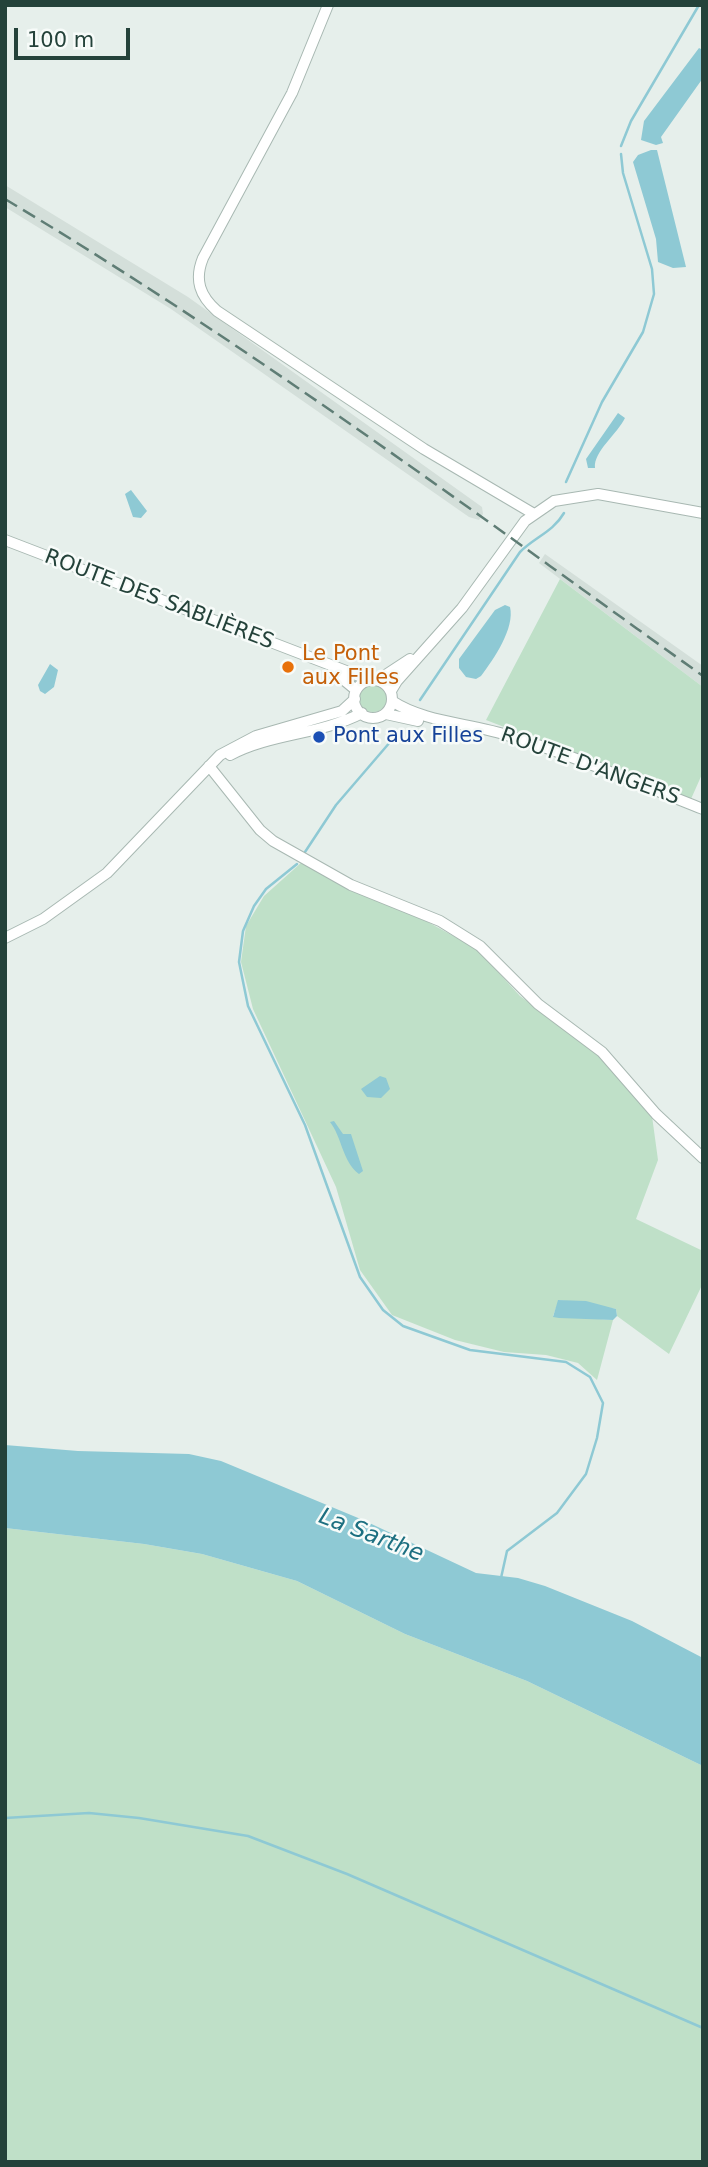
<!DOCTYPE html>
<meta charset="utf-8">
<style>
body{margin:0}
#map{position:relative;width:708px;height:2167px;overflow:hidden;background:#e6efeb;font-family:"DejaVu Sans",sans-serif}
canvas{display:block}
.frame{position:absolute;inset:0;border:7px solid #24423a;pointer-events:none}
.scale{position:absolute;left:14px;top:28px;width:116px;height:32px;box-sizing:border-box;border:4px solid #24423a;border-top:0;padding-left:9px;font-size:21px;line-height:24px;white-space:nowrap;color:#24423a;-webkit-text-stroke:5px #f7fbf9;paint-order:stroke}
</style>
<div id="map">
<canvas width="708" height="2167"></canvas>
<div class="frame"></div>
<div class="scale">100 m</div>
</div>
<script>
const ctx = document.querySelector('canvas').getContext('2d');
ctx.lineJoin = 'round';
function paint(path, color) { ctx.fillStyle = color; ctx.fill(path, 'evenodd'); }
function stroke(path, color, width, dash) { ctx.strokeStyle = color; ctx.lineWidth = width; ctx.lineCap = dash ? 'butt' : 'round'; ctx.setLineDash(dash || []); ctx.stroke(path); }
function write(font, color, halo, rows, align = 'center') {
  ctx.font = font + ' "DejaVu Sans",sans-serif'; ctx.lineWidth = 5; ctx.setLineDash([]); ctx.textBaseline = 'middle'; ctx.strokeStyle = halo; ctx.fillStyle = color; for (const [text, x, y, turn = 0] of rows) {
    ctx.save(); ctx.translate(x, y); ctx.rotate((+turn || 0) * Math.PI / 180); ctx.textAlign = isNaN(turn) ? turn : align; if (halo) ctx.strokeText(text, 0, 0); ctx.fillText(text, 0, 0); ctx.restore();
  }
}
paint(new Path2D(`
 M5,185L188,297L482,507L483,514L479,520L469,517L171,309L5,207Z
 M545,554L703,666V687L539,563Z`), '#d4dfda');
paint(new Path2D(`
 M560,579L703,687V772L691,799L486,720Z
 M359 698a14 14 0 1 1 28 0a14 14 0 1 1-28 0Z
 M302,862L415,915L477,949L520,996L599,1054L652,1116L658,1160L636,1219L703,1251V1283L669,1354L617,1316L616,1309L566,1301L559,1300L553,1316L613,1320L597,1380L578,1363L546,1355L504,1352L455,1340L392,1315L360,1270L336,1187L253,1009L241,962L246,926L264,896Z
 M5,1528L144,1544L202,1554L297,1581L405,1634L527,1681L703,1766V2162H5Z`), '#bfe0c8');
paint(new Path2D(`
 M699,48L703,50V78L661,137L663,143L656,145L641,140L644,121Z
 M651,150H657L686,267L673,268L658,262L656,239L633,162L638,155Z
 M618,413L625,418C618,433 593,452 595,468H588L586,459Z
 M131,490L147,511L141,518L133,517L125,494Z
 M505,605L510,607C515,628 494,659 481,676L476,679L466,677L459,668V659L495,610Z
 M50,664L58,670L54,687L45,694L40,691L38,685Z
 M380,1076L386,1078L390,1089L381,1098L367,1097L361,1089Z
 M334,1121L343,1134H351L363,1171L359,1174C342,1161 342,1137 330,1122Z
 M558,1300L586,1301L616,1309L617,1316L613,1320L559,1318L553,1317Z
 M5,1445L78,1451L189,1454L221,1461L363,1520L476,1573L518,1578L545,1586L632,1621L703,1658V1766L527,1681L405,1634L297,1581L202,1554L144,1544L5,1528Z`), '#8ec9d4');
stroke(new Path2D(`
 M621,146L631,121L699,5
 M566,482L602,402L643,332L654,294L652,269L623,173L621,154
 M420,700L520,552C535,537 553,532 564,513
 M305,852L336,805L397,734
 M297,864L266,889L254,906L243,931L239,962L248,1006L305,1125L360,1277L383,1310L403,1326L470,1350L566,1362L590,1377L603,1403L597,1438L586,1474L557,1513L507,1551L501,1578
 M5,1818L89,1813L139,1818L248,1836L347,1874L703,2028`), '#8ec9d4', 2.5);
const minor = new Path2D(`
 M328,5L292,93L203,258C194,280 200,296 217,311L424,449L534,514
 M5,540L367,679
 M333,671L356,690
 M378,680L410,659
 M354 699a19 19 0 1 1 38 0a19 19 0 1 1-38 0Z
 M391,691L397,681L462,608L525,521L554,501L598,494L703,513
 M392,701C425,723 472,723 510,736C575,756 639,784 703,809
 M386,714L418,721
 M230,755C271,733 320,735 362,713
 M209,766L260,830L273,841L351,885L440,921L480,946L538,1004L602,1052L656,1114L703,1158
 M5,938L43,919L107,873L220,755L256,736L342,711L355,699`);
stroke(minor, '#a8b8b2', 12);
stroke(minor, '#fff', 10);
stroke(new Path2D(`
 M5,199C248,344 474,512 703,676`), '#5f7d75', 2.5, [14, 7]);
for (const [x, y, r, color] of [
 [288,667,7,"#e8710a"],
 [319,737,7,"#1a4fb4"]
]) { const dot = new Path2D(); dot.arc(x, y, r, 0, 2 * Math.PI); ctx.fillStyle = color; ctx.fill(dot); stroke(dot, '#f7fbf9', 2.5); }
write('21px', '#24423a', '#f7fbf9', [
 ["ROUTE DES SABLIÈRES",159,600,21],
 ["ROUTE D'ANGERS",590,767,20]
]);
write('21px', '#c56008', '#f7fbf9', [
 ["Le Pont",302,655],
 ["aux Filles",302,679]
], 'left');
write('21px', '#164399', '#f7fbf9', [
 ["Pont aux Filles",333,737]
], 'left');
write('italic 23px', '#1c6f80', '#f7fbf9', [
 ["La Sarthe",371,1536,21]
]);
</script>
